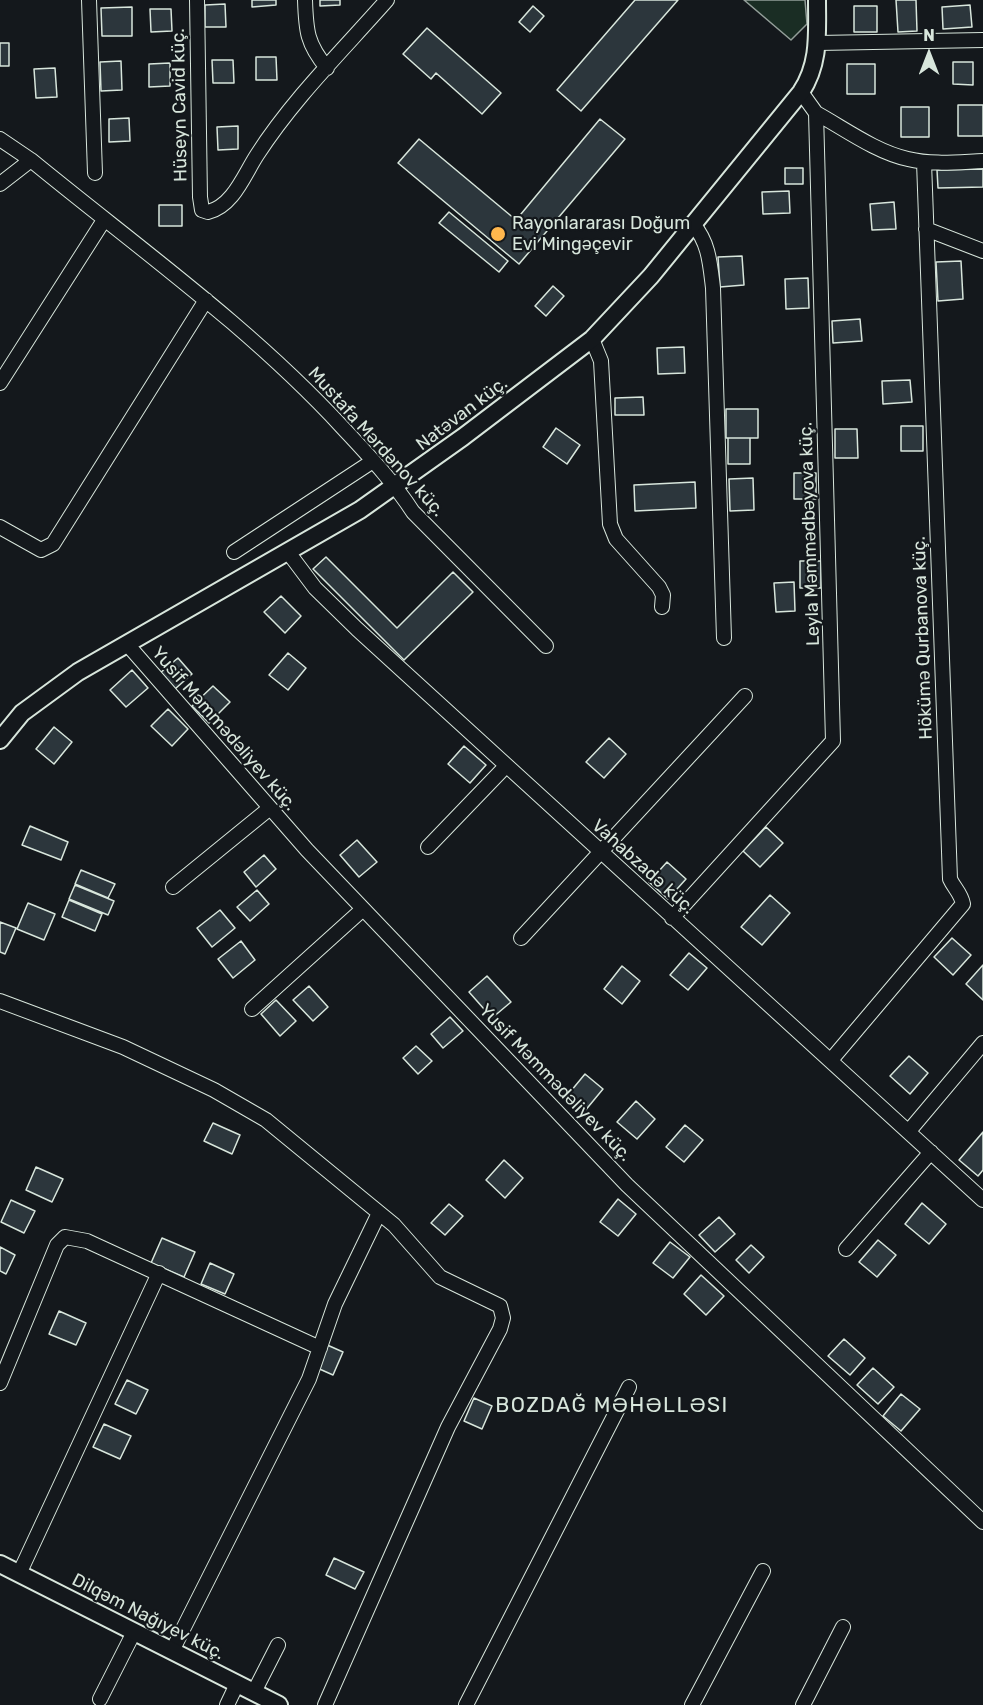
<!DOCTYPE html>
<meta charset="utf-8">
<style>
body{margin:0}
#map{position:relative;width:983px;height:1705px;overflow:hidden;background:#14181c;font-family:Rubik,sans-serif}
canvas{display:block}
.north{position:absolute;left:899px;top:24px;width:60px;height:60px;-webkit-text-stroke:4px #14181c;paint-order:stroke;rotate:0deg;font-size:16px;font-weight:700;line-height:24px;text-align:center;color:#d8e6dc}
.north::after{content:'';display:block;margin:auto;width:21px;height:27px;background:#d8e6dc;clip-path:polygon(50% 0,100% 100%,50% 72%,0 100%)}
</style>
<div id="map">
<canvas width="983" height="1705"></canvas>
<div class="north">N</div>
</div>
<script>
const ctx = document.querySelector('canvas').getContext('2d');
ctx.lineJoin = 'round';
function paint(path, color) { ctx.fillStyle = color; ctx.fill(path, 'evenodd'); }
function stroke(path, color, width, dash) { ctx.strokeStyle = color; ctx.lineWidth = width; ctx.lineCap = dash ? 'butt' : 'round'; ctx.setLineDash(dash || []); ctx.stroke(path); }
function write(font, color, halo, rows, align = 'center') {
  ctx.font = font + ' Rubik,sans-serif'; ctx.lineWidth = 4.5; ctx.setLineDash([]); ctx.textBaseline = 'middle'; ctx.strokeStyle = halo; ctx.fillStyle = color; for (const [text, x, y, turn = 0] of rows) {
    ctx.save(); ctx.translate(x, y); ctx.rotate((+turn || 0) * Math.PI / 180); ctx.textAlign = isNaN(turn) ? turn : align; if (halo) ctx.strokeText(text, 0, 0); ctx.fillText(text, 0, 0); ctx.restore();
  }
}
const green = new Path2D(`
 M744,0H805L807,24L791,40Z`);
paint(green, '#1a2d24');
stroke(green, '#939e99', 1.5);
const building = new Path2D(`
 M252,0H276V5L252,7Z
 M320,0H340V5L320,6Z
 M635,0H678L581,111L557,90Z
 M896,0H916L917,31L898,32Z
 M225,4L226,27H205V5Z
 M970,5L972,27L943,29L942,7Z
 M533,6L544,16L530,32L519,22Z
 M854,6H877V32H854Z
 M132,7V36H102L101,8Z
 M150,9H171L172,31L151,32Z
 M427,28L501,93L482,114L436,73L431,79L403,54Z
 M0,43H9V66H0Z
 M256,57H276L277,80H256Z
 M212,60H233L234,83H213Z
 M121,61L122,90L101,91L100,62Z
 M953,62H973V85L953,84Z
 M170,63V86L149,87V64Z
 M847,64H875V94H847Z
 M55,68L57,97L36,98L34,69Z
 M958,105H983V136H958Z
 M901,107H929V137H901Z
 M129,118L130,141L109,142V119Z
 M600,119L625,139L519,264L398,163L419,139L516,220Z
 M238,126V149L218,150L217,127Z
 M785,168H803V184H785Z
 M983,169V187L938,188L937,170Z
 M789,191L790,213L763,214L762,192Z
 M894,202L896,229L872,230L870,204Z
 M159,205H182V226H159Z
 M449,212L508,261L499,272L439,223Z
 M742,256L744,285L720,287L718,257Z
 M961,261L963,299L938,301L936,262Z
 M808,278L809,308L786,309L785,279Z
 M553,286L564,296L546,316L535,306Z
 M860,319L862,341L833,343L832,321Z
 M684,347L685,373L658,374L657,348Z
 M910,380L912,402L883,404L882,381Z
 M643,397L644,415H615V398Z
 M726,409H758V438H726Z
 M901,426H923V451H901Z
 M556,428L580,445L567,464L543,447Z
 M835,429H857L858,458H835Z
 M728,438H750V464H728Z
 M794,473H816V499H794Z
 M753,478L754,510L730,511L729,479Z
 M695,482L696,508L635,511L634,485Z
 M326,557L397,628L453,572L473,592L404,660L313,569Z
 M800,561H821V588H800Z
 M794,582L795,611L776,612L774,583Z
 M281,596L301,616L285,633L264,612Z
 M288,653L306,668L288,690L269,675Z
 M178,658L192,674L175,689L160,673Z
 M132,670L148,688L126,707L110,690Z
 M213,686L230,702L209,723L192,706Z
 M168,709L188,729L172,746L151,726Z
 M54,727L72,742L54,764L36,749Z
 M609,738L626,754L604,778L586,762Z
 M464,746L486,765L470,783L448,764Z
 M30,826L68,842L61,860L22,845Z
 M766,827L783,843L760,867L743,851Z
 M357,840L377,862L359,877L340,855Z
 M264,855L276,869L256,887L244,872Z
 M667,862L686,879L668,899L649,882Z
 M81,870L115,884L108,898L75,884Z
 M75,885L114,901L108,915L69,899Z
 M257,890L269,904L250,921L237,907Z
 M770,895L790,913L762,945L741,927Z
 M69,900L102,914L95,931L62,917Z
 M28,903L55,914L44,940L17,929Z
 M220,910L235,928L212,947L197,928Z
 M0,922L16,928L5,954L0,952Z
 M952,938L971,955L953,975L934,957Z
 M241,941L255,960L233,978L218,959Z
 M689,953L707,968L688,990L670,975Z
 M983,965V1000L966,984Z
 M622,966L640,981L622,1004L604,989Z
 M487,976L511,1002L492,1018L469,992Z
 M309,986L328,1007L313,1021L293,1000Z
 M276,1000L296,1021L280,1036L261,1014Z
 M450,1017L463,1031L443,1048L431,1034Z
 M416,1046L432,1061L418,1074L403,1058Z
 M909,1056L928,1073L910,1094L890,1076Z
 M585,1074L603,1089L584,1112L566,1097Z
 M636,1101L655,1119L637,1139L617,1122Z
 M213,1123L240,1135L232,1154L204,1141Z
 M685,1125L703,1140L684,1162L666,1147Z
 M983,1132V1170L978,1176L959,1160Z
 M504,1160L523,1178L505,1198L486,1180Z
 M36,1167L63,1179L52,1202L26,1190Z
 M618,1199L636,1214L618,1236L600,1222Z
 M11,1200L35,1211L24,1233L1,1222Z
 M922,1203L946,1224L929,1244L905,1224Z
 M449,1204L463,1216L445,1235L431,1223Z
 M719,1217L735,1234L715,1252L699,1235Z
 M162,1238L195,1252L184,1277L151,1263Z
 M878,1240L896,1255L877,1277L859,1262Z
 M670,1242L690,1257L673,1278L653,1263Z
 M751,1245L764,1257L749,1273L736,1260Z
 M0,1247L15,1255L6,1274L0,1271Z
 M210,1263L234,1274L225,1294L201,1284Z
 M701,1275L724,1296L706,1315L684,1294Z
 M59,1311L86,1323L76,1345L49,1334Z
 M844,1339L865,1358L850,1375L828,1356Z
 M325,1344L343,1352L333,1375L315,1367Z
 M873,1368L894,1387L878,1404L857,1385Z
 M127,1380L148,1390L136,1414L115,1404Z
 M901,1394L920,1409L901,1431L883,1416Z
 M474,1398L492,1406L482,1429L464,1421Z
 M104,1424L131,1436L120,1459L93,1447Z
 M334,1558L364,1572L355,1589L326,1575Z`);
paint(building, '#2c363c');
stroke(building, '#d8e6dc', 1.5);
const minor = new Path2D(`
 M89,0L95,173
 M197,0L200,197L202,210L208,212C233,206 244,175 257,155C293,99 343,50 387,0
 M305,0C306,31 307,44 327,68
 M818,43L983,40
 M816,113C845,129 876,152 908,159C932,165 958,162 983,161
 M0,139L31,160C137,247 250,327 343,428C368,455 393,481 413,512L546,646
 M0,184L31,160
 M693,224C709,243 710,263 713,288L724,638
 M926,229L983,251
 M592,339L601,361L610,524L616,539L659,587L663,595L662,607
 M0,383L104,220
 M0,527L41,550L53,544L206,300
 M234,552L373,461
 M288,552L315,588L357,629L983,1200
 M127,644L307,850L627,1185L983,1522
 M428,847L506,766
 M173,887L270,808
 M672,918L833,741L816,113L801,92
 M521,938L745,696
 M0,1001L123,1047L214,1090L266,1120L394,1225L440,1277L500,1306L503,1318L500,1329L448,1427L325,1705
 M252,1009L363,909
 M831,1060L963,904C961,893 954,888 950,879L924,162
 M909,1131L983,1043
 M846,1249L931,1152
 M0,1383L57,1245L65,1237L87,1241L320,1348
 M19,1574L159,1273
 M172,1651L309,1379L335,1304L379,1213
 M254,1692L278,1645
 M100,1699L134,1632
 M227,1705L237,1684
 M466,1705L629,1387
 M692,1705L763,1571
 M803,1705L843,1627`);
const tertiary = new Path2D(`
 M0,740L22,713L78,672L360,510L463,437L592,339L651,276L801,92C820,63 817,34 817,0
 M0,1564L279,1705`);
stroke(minor, '#d8e6dc', 16);
stroke(tertiary, '#d8e6dc', 20);
stroke(minor, '#14181c', 14);
stroke(tertiary, '#14181c', 16);
for (const [x, y, r, color] of [
 [498,234,8,"#ffb74d"]
]) { const dot = new Path2D(); dot.arc(x, y, r, 0, 2 * Math.PI); ctx.fillStyle = color; ctx.fill(dot); stroke(dot, '#14181c', 2); }
write('18px', '#d8e6dc', '#14181c', [
 ["Hüseyn Cavid küç.",180,105,-91],
 ["Natəvan küç.",462,414,-37],
 ["Mustafa Mərdənov küç.",376,442,48],
 ["Leyla Məmmədbəyova küç.",810,534,-92],
 ["Hökümə Qurbanova küç.",923,638,-92],
 ["Yusif Məmmədəliyev küç.",224,729,49],
 ["Vahabzadə küç.",643,867,42],
 ["Yusif Məmmədəliyev küç.",555,1083,46],
 ["Dilqəm Nağıyev küç.",148,1617,27]
]);
write('18px', '#d8e6dc', '#14181c', [
 ["Rayonlararası Doğum",512,224],
 ["Evi Mingəçevir",512,245]
], 'left');
ctx.letterSpacing = '1.5px';
write('21px', '#d8e6dc', '#14181c', [
 ["BOZDAĞ MƏHƏLLƏSI",612,1406]
]);
ctx.letterSpacing = '0px';
</script>
